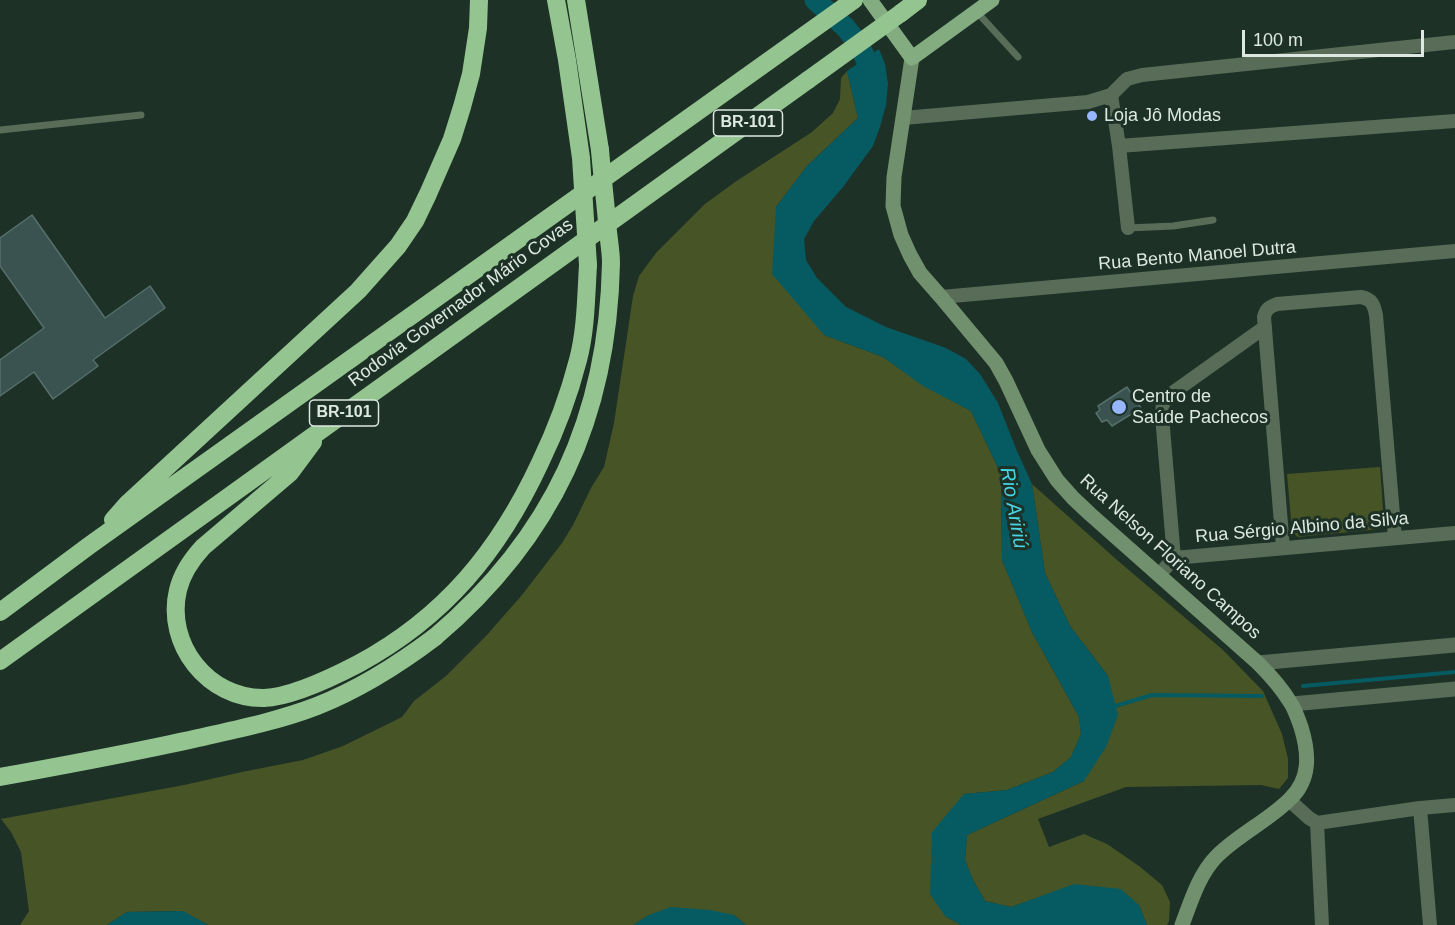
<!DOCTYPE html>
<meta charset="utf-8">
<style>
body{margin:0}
#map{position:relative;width:1455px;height:925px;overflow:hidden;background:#1d3127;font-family:Arial,sans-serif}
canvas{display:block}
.scale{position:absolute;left:1242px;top:30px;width:182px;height:27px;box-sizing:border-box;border:3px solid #dce8e1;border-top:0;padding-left:8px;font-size:18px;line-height:21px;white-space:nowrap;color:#dce8e1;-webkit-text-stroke:4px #1d3127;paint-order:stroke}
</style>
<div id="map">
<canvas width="1455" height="925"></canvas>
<div class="scale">100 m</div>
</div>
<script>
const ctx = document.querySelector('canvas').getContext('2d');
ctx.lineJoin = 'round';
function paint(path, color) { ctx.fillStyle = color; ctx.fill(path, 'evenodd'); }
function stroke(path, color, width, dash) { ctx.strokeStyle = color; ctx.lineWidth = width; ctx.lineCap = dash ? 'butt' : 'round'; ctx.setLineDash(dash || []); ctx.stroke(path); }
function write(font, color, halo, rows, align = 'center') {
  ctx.font = font + ' Arial,sans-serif'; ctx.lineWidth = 6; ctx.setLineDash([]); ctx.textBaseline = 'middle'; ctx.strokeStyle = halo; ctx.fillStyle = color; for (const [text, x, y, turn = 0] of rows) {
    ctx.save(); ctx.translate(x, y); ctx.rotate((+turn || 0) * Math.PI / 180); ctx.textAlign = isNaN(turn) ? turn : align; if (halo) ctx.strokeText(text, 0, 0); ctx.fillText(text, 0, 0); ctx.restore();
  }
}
paint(new Path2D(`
 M847,71L858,118L807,166L776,207L824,335L883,357L923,385L971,411L1001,474L1002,560L1032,632L1079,717L1081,734L1071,757L1053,772L1007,790L964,794L945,916L961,925H746L734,915H649L633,925H208L182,911L127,912L107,925H20L29,911L21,852L11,832L1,819L184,785L242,772L303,760L343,746L402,717L414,701L446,676L486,636L522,595L562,543L573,525L591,488L604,467L614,423L633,296L639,276L656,253L705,204L735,182L812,132L833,113L840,99L841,78Z
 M1380,467L1384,523L1380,529L1298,537L1294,534L1292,531L1287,474Z
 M1032,484L1117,560L1223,650L1263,691L1282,734L1288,759V778L1279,789L1261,785L1126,787L1038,819L1049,847L1084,834L1107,844L1139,866L1162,885L1170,902L1169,921L1167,925H1147L1139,905L1074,885L1011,907L985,901L973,880L965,860L967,835L1084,781L1108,676L1070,626L1045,573Z`), '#475426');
paint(new Path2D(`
 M879,49L885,64L888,84L886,105L880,127L873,146L843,187L814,221L804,239L806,260L817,278L846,307L886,327L946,348L966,359L980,374L998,403L1017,451L1032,484L1045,573L1070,626L1108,676L1118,715L1106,747L1084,781L967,835L965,860L973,880L985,901L1011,907L1074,884L1121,889L1139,905L1147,925H961L945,916L930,894L932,832L964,794L1007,790L1053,772L1071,757L1081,734L1079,717L1032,632L1002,560L1001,474L971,411L923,386L883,357L824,335L772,274L776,207L807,166L858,118L847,71Z
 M671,907L710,910L734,915L746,925H633L649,915Z
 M183,911L208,925H107L127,912Z`), '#065b62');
stroke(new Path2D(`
 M1303,686L1455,672
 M1112,707L1152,695L1262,696`), '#065b62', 4);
stroke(new Path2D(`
 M815,0L845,27L858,43L874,76L875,85`), '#065b62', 21);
const building = new Path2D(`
 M32,215L105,318L150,286L165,308L93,360L98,366L53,399L34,372L0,396V360L44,328L0,266V238Z
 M1127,387L1141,408L1112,426L1107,420L1102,422L1096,413L1100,410L1098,406Z`);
paint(building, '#3a5350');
stroke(building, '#556f6b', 1.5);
stroke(new Path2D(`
 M976,11L1018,57
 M0,130L141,115
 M1128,228L1173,226L1213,220`), '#586c57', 7);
stroke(new Path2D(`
 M1111,95L1127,79L1142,75L1455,42
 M903,118L1088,102L1111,95L1119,146L1455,121
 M1119,146L1128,228
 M941,297L1455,251
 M1283,548L1264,317C1266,309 1269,307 1277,304L1361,297C1372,299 1374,305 1376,315L1395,538
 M1174,558L1162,416L1163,402L1171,394L1265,327
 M1159,575L1174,558L1455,533
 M1289,800L1309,818L1317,823L1420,808L1455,805
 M1420,808L1430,925
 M1317,823L1322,925`), '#586c57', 14);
stroke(new Path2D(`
 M1258,663L1455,645
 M1292,704L1455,689`), '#586c57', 15);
stroke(new Path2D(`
 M912,58L894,177L893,206L901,235L910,255L920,273L941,297L996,363L1006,381L1038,450L1057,480L1073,498L1090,514L1258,663C1270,675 1281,687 1290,702C1295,709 1298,719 1301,727C1309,753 1311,779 1290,799C1268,821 1239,834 1217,856C1199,874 1191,901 1182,925`), '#71906e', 15);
stroke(new Path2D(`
 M870,0L912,58L992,0`), '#83ac80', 15);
stroke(new Path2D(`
 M576,0L600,150
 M901,13L918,0
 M313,442L290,473L203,547C191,560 182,573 178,590C165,644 208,699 264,698C292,697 333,677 358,664C445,617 499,551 540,463C556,430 569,395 578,360C586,330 586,297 588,265
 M113,520L128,503L358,291L398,246L415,221L428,194L452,139L462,107L471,74L478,28L479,0
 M0,612L90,545L854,0
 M0,661L808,80
 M0,777C66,765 132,753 198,738C238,729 278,721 317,706C360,689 398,665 435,637`), '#94c590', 18);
stroke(new Path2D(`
 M556,0L567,60L581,158L588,265
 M808,80L901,13
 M435,637C553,537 608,417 611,263C611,250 608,236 607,222C605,198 602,174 600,150`), '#94c590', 18);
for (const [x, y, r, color] of [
 [1092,116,6,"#98b6fd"],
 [1119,407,8,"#98b6fd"]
]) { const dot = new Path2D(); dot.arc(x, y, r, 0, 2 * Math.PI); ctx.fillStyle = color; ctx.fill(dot); stroke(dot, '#1d3127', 2); }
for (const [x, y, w] of [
 [748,123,69],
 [344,413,69]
]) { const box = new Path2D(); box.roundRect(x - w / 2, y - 13, w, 26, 4.5); ctx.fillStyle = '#1d3127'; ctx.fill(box); stroke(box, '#dce8e1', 1.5); }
write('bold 16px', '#dce8e1', null, [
 ["BR-101",748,123],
 ["BR-101",344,413]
]);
write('18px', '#dce8e1', '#1d3127', [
 ["Loja Jô Modas",1104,116],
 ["Centro de",1132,397],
 ["Saúde Pachecos",1132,418]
], 'left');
write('18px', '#dce8e1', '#1d3127', [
 ["Rua Bento Manoel Dutra",1197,256,-5],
 ["Rodovia Governador Mário Covas",461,303,-36],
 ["Rua Sérgio Albino da Silva",1302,528,-5],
 ["Rua Nelson Floriano Campos",1170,557,42]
]);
write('italic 20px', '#46d4e3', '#1d3127', [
 ["Rio Aririú",1013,508,80]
]);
</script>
